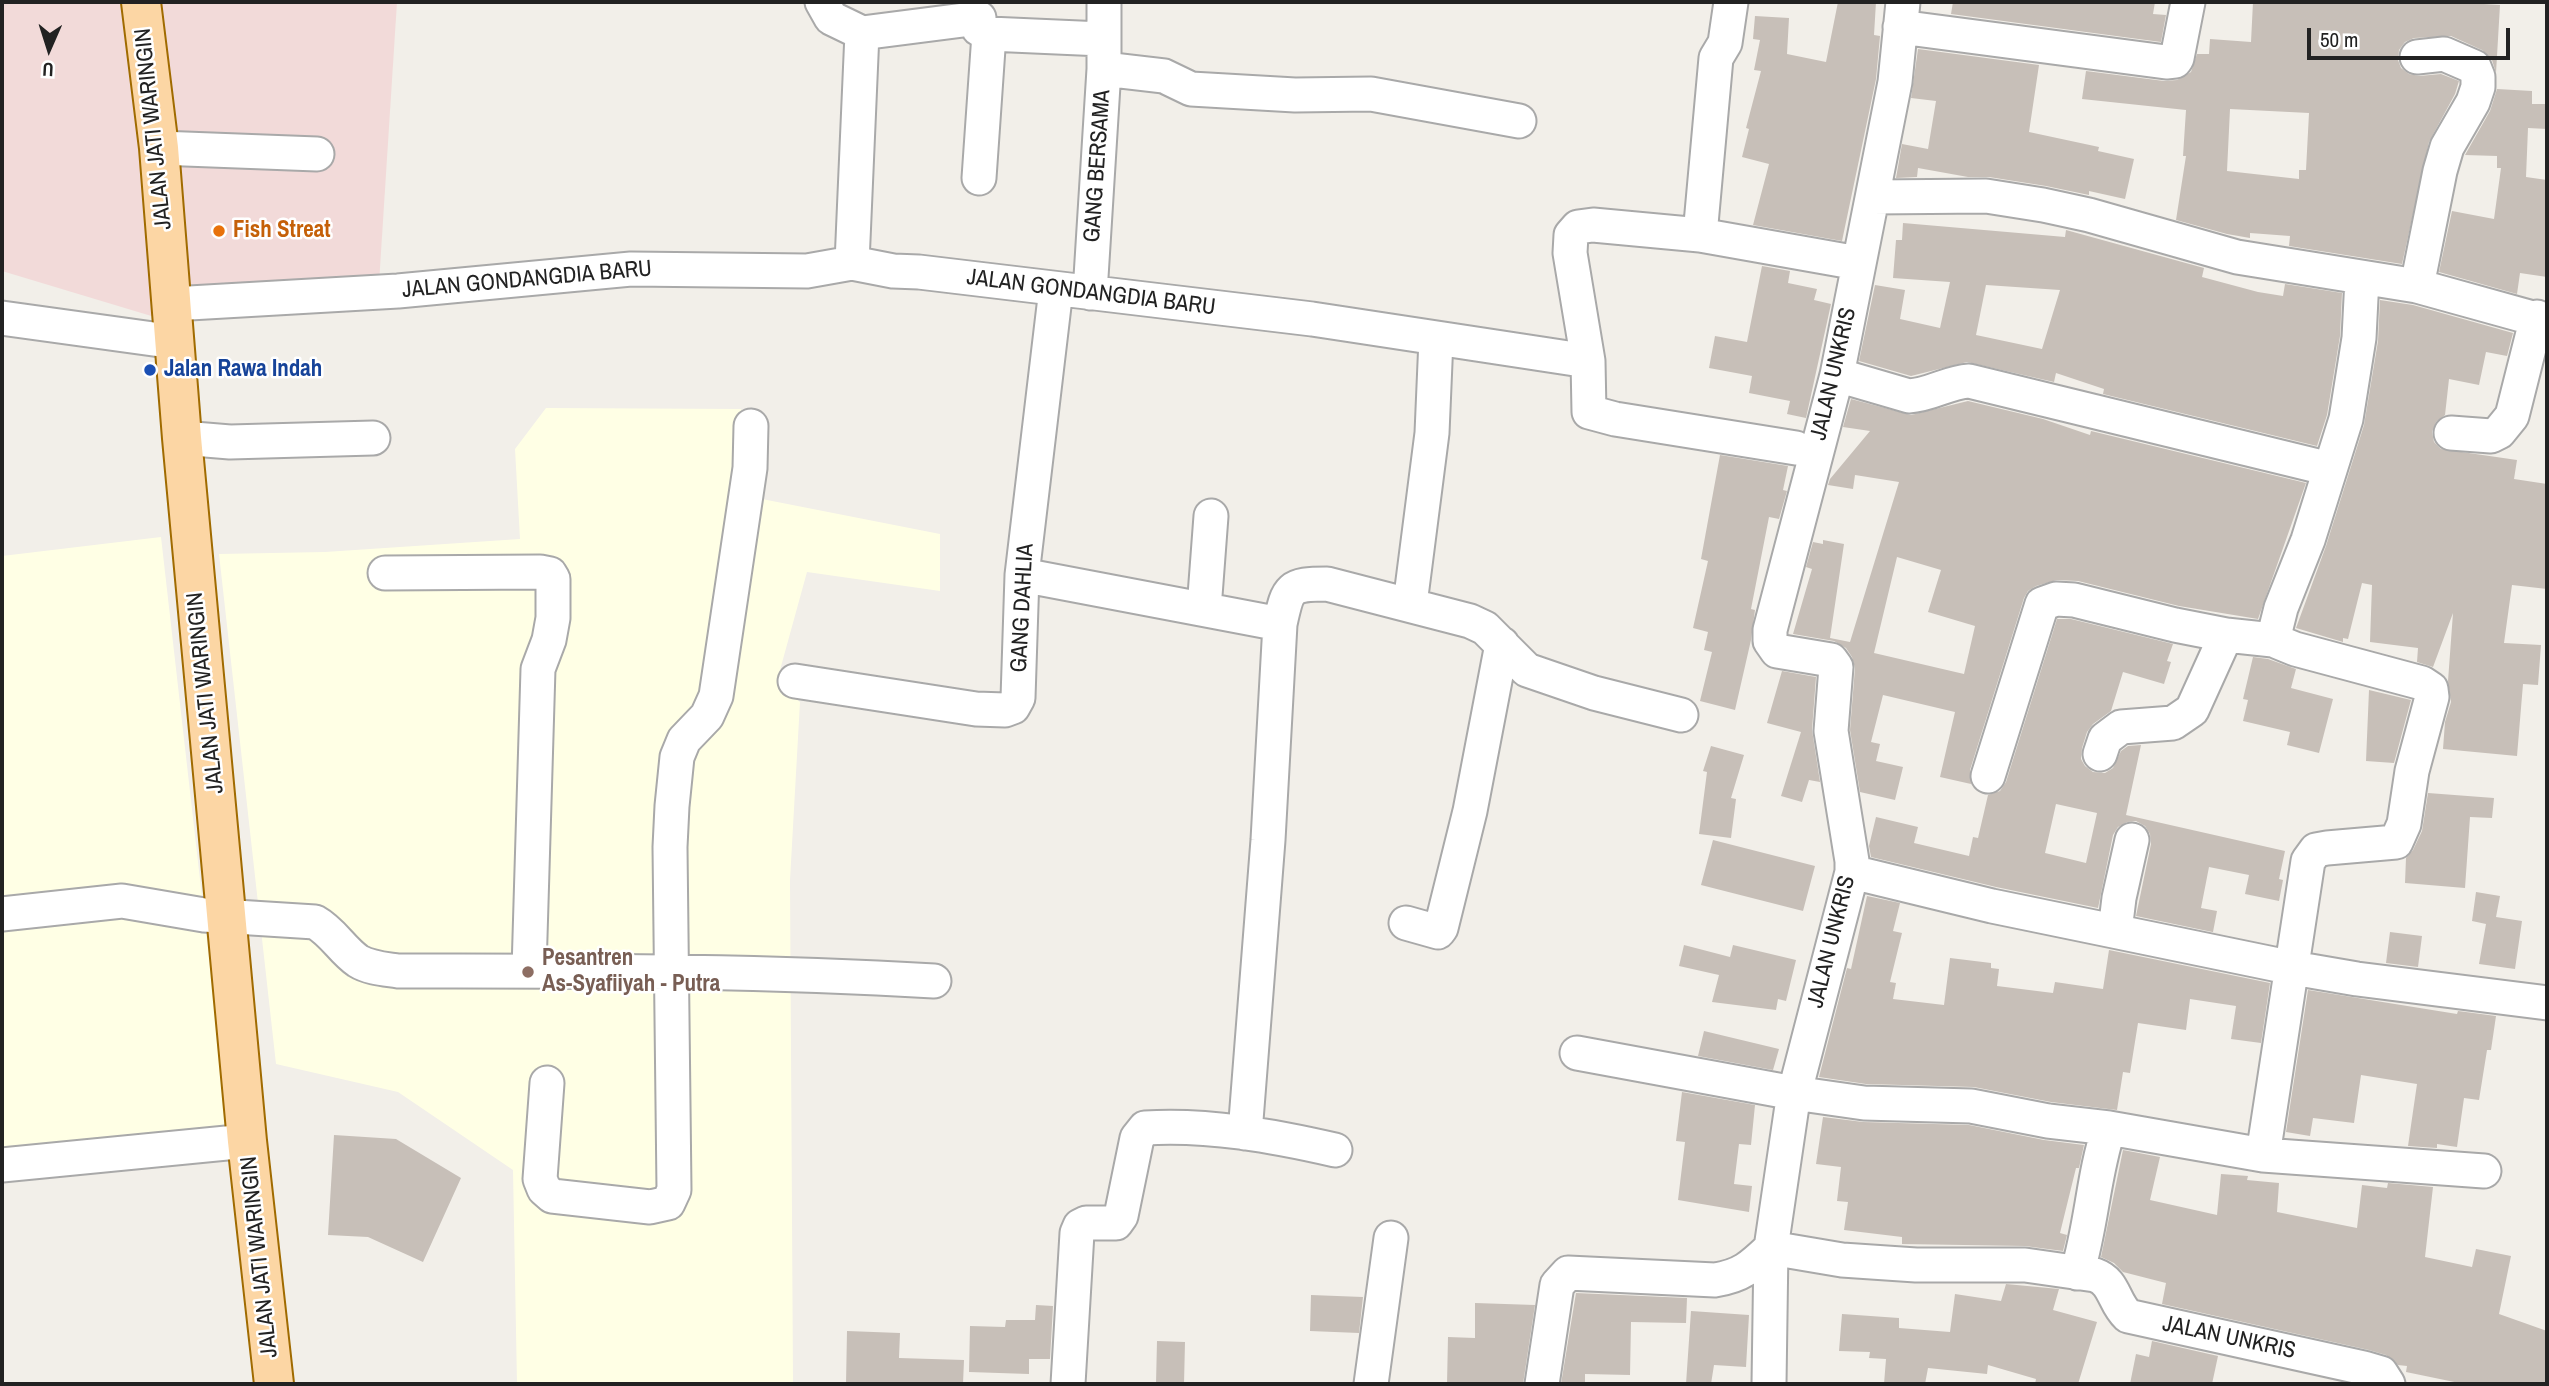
<!DOCTYPE html>
<style>
body{margin:0}
#map{position:relative;width:2549px;height:1386px;overflow:hidden;background:#f2efe9;font-family:"Archivo Narrow",sans-serif}
canvas{display:block}
.frame{position:absolute;inset:0;border:4px solid #222;pointer-events:none}
.north{position:absolute;left:14px;top:14px;width:70px;height:70px;-webkit-text-stroke:5px #fff;paint-order:stroke;rotate:183deg;font-size:19px;font-weight:700;line-height:28px;text-align:center;color:#222}
.north::after{content:'';display:block;margin:auto;width:24px;height:32px;background:#222;clip-path:polygon(50% 0,100% 100%,50% 72%,0 100%)}
.scale{position:absolute;left:2307px;top:28px;width:203px;height:32px;box-sizing:border-box;border:4px solid #222;border-top:0;padding-left:9px;font-size:21px;line-height:24px;white-space:nowrap;color:#222;-webkit-text-stroke:5px #fff;paint-order:stroke}
</style>
<div id="map">
<canvas width="2549" height="1386"></canvas>
<div class="frame"></div>
<div class="north">U</div>
<div class="scale">50 m</div>
</div>
<script>
const ctx = document.querySelector('canvas').getContext('2d');
ctx.lineJoin = 'round';
function paint(path, color) { ctx.fillStyle = color; ctx.fill(path, 'evenodd'); }
function stroke(path, color, width, dash) { ctx.strokeStyle = color; ctx.lineWidth = width; ctx.lineCap = dash ? 'butt' : 'round'; ctx.setLineDash(dash || []); ctx.stroke(path); }
function write(font, color, halo, rows, align = 'center') {
  ctx.font = font + ' "Archivo Narrow",sans-serif'; ctx.lineWidth = 5; ctx.setLineDash([]); ctx.textBaseline = 'middle'; ctx.strokeStyle = halo; ctx.fillStyle = color; for (const [text, x, y, turn = 0] of rows) {
    ctx.save(); ctx.translate(x, y); ctx.rotate((+turn || 0) * Math.PI / 180); ctx.textAlign = isNaN(turn) ? turn : align; if (halo) ctx.strokeText(text, 0, 0); ctx.fillText(text, 0, 0); ctx.restore();
  }
}
paint(new Path2D(`
 M2,2H397L378,299L158,318L2,271Z`), '#f2dad9');
paint(new Path2D(`
 M546,408L741,409L762,499L940,534V591L807,572L777,681L800,702L790,880L793,1384H517L513,1170L398,1092L276,1064L219,554L325,552L520,539L515,449Z
 M161,537L229,1134L2,1156V556Z`), '#ffffe5');
paint(new Path2D(`
 M1838,2H1876L1874,35L1880,36L1876,79L1842,241L1753,225L1769,164L1742,157L1749,129L1746,128L1761,71L1754,70L1760,40L1753,39L1755,16L1789,18L1787,54L1826,62Z
 M1953,2H2155L2153,14L2166,15L2161,42L1951,14Z
 M2253,2H2452L2500,5L2496,73L2492,60L2482,50L2451,36L2414,38L2405,42L2399,50L2398,60L2401,68L2409,74L2419,76L2441,74L2459,81L2455,94L2429,142L2402,264L2289,246L2290,236L2250,233V238L2227,234L2176,220L2186,156H2183L2186,110L2082,99L2086,71L2164,81L2177,80L2191,72L2197,54H2209L2210,39L2251,42ZM2230,109L2309,113L2306,170H2299V179L2227,171Z
 M1918,49L2039,65L2029,132L2099,147L2098,151L2134,159L2125,199L2089,191V195L2046,186L1989,177H1968L1918,168L1917,177L1896,178L1902,144L1928,149L1936,101L1911,98Z
 M2497,89L2532,91V104H2547V129L2528,128L2526,177L2547,180V277L2520,273L2517,294L2439,272L2452,211L2494,219L2501,168H2497V156L2465,155L2490,111Z
 M1903,223L2065,237L2066,230L2204,268L2202,277L2258,292L2283,296L2285,284L2342,293L2340,336L2327,415L2317,446L2103,394L2104,389L2056,373L2054,382L1967,362L1911,376L1859,361L1875,285L1905,290L1900,319L1940,328L1950,282L1893,278L1896,240H1902ZM1986,285L2060,290L2042,349L1976,335Z
 M1762,266L1790,271L1788,283L1817,289L1814,300L1831,304L1806,418L1787,414L1790,401L1749,393L1752,376L1709,368L1715,336L1747,342Z
 M2380,300L2413,305L2513,333L2507,356L2486,352L2479,385L2449,379L2445,415L2436,422L2432,432L2434,442L2441,449L2517,460L2514,479L2547,484V589L2512,585L2504,643L2541,645L2538,685L2523,684L2517,756L2443,749L2445,722L2451,702L2448,681L2453,613L2433,667L2417,662L2418,648L2370,642L2372,585L2362,583L2348,639L2343,638V642L2296,628L2326,546L2364,425L2378,341Z
 M1851,399L1911,415L1968,401L2043,419L2090,435L2091,431L2306,483L2258,619L2179,606L2078,581L2057,580L2036,586L2028,591L2024,598L1970,770L1971,784L1940,777L1955,712L1883,695L1871,742L1880,744L1876,761L1903,767L1895,800L1860,792L1850,730L1855,668L1852,657L1846,648L1834,641L1793,634L1812,569L1806,567L1813,542L1823,544V540L1844,544L1830,638L1850,642L1899,482L1855,475L1853,489L1828,485L1830,479L1870,431L1843,427ZM1897,557L1941,570L1928,612L1975,626L1964,674L1874,653Z
 M1720,455L1788,466L1783,490L1787,491L1779,519L1769,517L1751,609L1755,610L1751,640L1735,710L1700,701L1712,652L1704,650L1708,632L1693,628L1708,561L1701,559Z
 M2057,619H2071L2173,644L2167,661L2171,662L2164,684L2123,672L2111,711L2093,724L2087,732L2082,748L2081,759L2085,766L2093,772L2105,773L2113,768L2121,751L2128,746L2141,745L2126,815L2285,851L2279,879L2283,880L2279,901L2245,894L2249,875L2209,867L2201,908L2217,911L2213,932L2222,934L2136,916L2151,844L2150,834L2145,826L2136,821L2127,822L2118,827L2113,835L2098,908L1996,887L1871,857L1869,846L1876,817L1918,827L1914,843L1969,856L1973,837L1978,838L1988,795L2000,791L2006,782ZM2056,804L2097,813L2086,863L2045,853Z
 M2253,657L2268,659L2296,669L2291,688L2333,699L2319,753L2287,745L2290,732L2243,721L2248,700L2243,699Z
 M1782,671L1816,677L1812,730L1820,782L1809,780L1802,802L1781,796L1801,732L1767,723Z
 M2369,690L2411,700L2394,763L2366,761Z
 M1711,746L1744,755L1731,798L1736,799L1731,838L1699,834L1707,772L1703,771Z
 M2428,793L2494,798L2492,818L2470,817L2465,888L2405,883L2406,858L2413,850L2422,831Z
 M1713,840L1815,866L1803,911L1701,885Z
 M2476,892L2500,896L2496,917L2522,921L2515,969L2479,964L2486,924L2472,921Z
 M1867,896L1900,903L1893,931L1902,933L1890,982L1896,983L1893,999L1944,1005L1950,958L1991,963V968L1999,969L1997,986L2053,993L2055,982L2103,989L2109,950L2270,983L2261,1043L2231,1039L2236,1006L2190,999L2186,1030L2138,1023L2130,1073L2123,1072L2117,1110L2051,1102L1974,1087L1866,1084L1819,1077L1847,968L1851,969Z
 M2390,932L2422,936L2418,967L2386,963Z
 M1684,945L1730,957L1733,945L1796,960L1786,1001L1778,999L1776,1010L1712,1002L1719,975L1679,966Z
 M2308,990L2457,1014L2458,1011L2496,1016L2491,1050H2487L2479,1100L2464,1098L2457,1147L2437,1144V1148L2408,1146L2417,1084L2361,1075L2354,1123L2313,1118L2310,1136L2286,1132Z
 M1704,1031L1779,1049L1773,1070L1698,1056Z
 M1682,1092L1755,1105L1751,1145L1739,1144L1734,1184L1752,1186L1749,1212L1678,1200L1685,1142L1676,1141Z
 M1823,1117L1863,1122L1969,1125L2044,1140L2084,1145L2079,1168H2076L2060,1233L2067,1235L2063,1251L2025,1246L1902,1244V1237L1844,1230L1848,1202L1837,1201L1841,1167L1816,1164Z
 M334,1135L396,1139L461,1178L423,1262L368,1237L328,1235Z
 M2123,1150L2160,1157L2150,1200L2217,1215L2221,1174L2248,1176L2247,1180L2279,1183L2277,1212L2357,1228L2362,1185L2387,1188L2388,1183L2433,1187L2425,1257L2472,1267L2476,1249L2511,1256L2499,1314L2547,1331V1384H2464L2406,1372L2407,1366L2398,1365L2386,1355L2369,1350L2162,1304L2166,1283L2123,1272L2114,1263L2101,1257Z
 M2006,1284L2059,1289L2053,1310L2097,1322L2078,1384H2035L2036,1379L1988,1365L1987,1374L1928,1368L1925,1384H1884L1886,1359L1869,1358L1870,1352L1839,1351L1842,1314L1899,1318V1328L1950,1332L1955,1294L2001,1301Z
 M1576,1293L1687,1298L1686,1323L1631,1322L1630,1375L1585,1374V1384H1561Z
 M1311,1295L1363,1297L1359,1333L1310,1331Z
 M1475,1303L1535,1305L1523,1384H1447L1448,1337L1475,1338Z
 M1036,1305L1053,1306L1050,1359H1029V1374L969,1372L970,1326L1005,1327L1006,1320H1035Z
 M1691,1311L1749,1315L1746,1367L1714,1365L1711,1384H1686Z
 M847,1331L900,1333L899,1358L964,1360L963,1384H846Z
 M1157,1341L1185,1342L1184,1384H1156Z
 M2152,1341L2218,1356L2212,1384H2130L2136,1354L2149,1357Z`), '#c7bfb8');
const minor = new Path2D(`
 M822,2L831,18L862,33L979,18V29L989,34L1102,39
 M1900,27L2166,62L2175,61L2177,58L2188,2
 M1104,69L1164,76L1191,89L1295,95L1371,94L1519,121
 M159,148L317,154
 M979,178L989,34
 M1873,197L1986,196L2043,205L2089,215L2237,257L2417,286L2547,322
 M1700,235L1716,58L1725,43L1731,2
 M852,263L862,33
 M2417,286L2440,171L2447,147L2473,102L2478,87V77L2474,67L2444,54L2417,57
 M1090,293L1104,69V2
 M172,304L398,291L631,269L807,271L852,263L893,271L919,272L1312,319L1588,361
 M2,318L175,342
 M1837,375L1909,396C1931,395 1948,382 1969,381L2330,469
 M2451,433L2491,436L2499,432L2512,416L2537,317
 M182,438L230,442L373,438
 M1796,448L1615,419L1589,412L1588,361L1570,253L1571,235L1578,227L1593,225L1700,235L1858,263
 M385,573L540,572L550,574L553,579V618L549,640L538,669L529,970
 M1022,575L1280,624
 M1410,604L1432,433L1436,339
 M1204,609L1211,516
 M2273,640L2281,608L2308,540L2346,419L2359,338L2362,278
 M795,681L976,709L1005,710L1013,707L1018,698L1022,575L1056,289
 M2100,754L2105,739L2121,727L2173,723L2192,710L2226,635
 M1988,776L2042,604L2056,599L2074,600L2175,625L2226,635L2273,640L2295,649L2422,683L2431,689L2432,697L2412,771L2404,824L2396,842L2327,848L2316,850L2308,861L2263,1155
 M1852,872L1992,906L2293,968L2357,979L2547,1003
 M2,914L122,901L204,915L315,922C333,932 342,950 358,961C369,968 385,969 398,971C577,971 755,970 934,981
 M1406,923L1438,932L1441,928L1470,811L1502,644
 M2115,931L2119,898L2132,840
 M1577,1053L1794,1093L1864,1103L1971,1106L2048,1121L2109,1128L2263,1155L2484,1171
 M547,1083L540,1179L544,1189L552,1196L650,1207L668,1203L674,1190L670,847L672,806L677,757L684,740L707,716L716,696L750,468L751,426
 M1245,1133L1268,840L1280,624C1288,588 1288,584 1327,584L1470,621L1485,628L1527,670L1594,693L1681,715
 M2,1165L247,1141
 M1771,1248L1842,1260L1916,1265H2025L2095,1275C2115,1282 2113,1302 2128,1316L2364,1368L2381,1373L2388,1384
 M2077,1273C2092,1225 2093,1175 2109,1128
 M1068,1384L1077,1233L1080,1226L1086,1223H1116L1121,1216L1137,1138L1145,1128C1208,1124 1274,1136 1335,1150
 M1371,1384L1391,1238
 M1542,1384L1557,1285L1568,1273L1715,1280C1742,1276 1752,1266 1771,1248
 M1769,1384L1771,1248L1793,1099L1852,872V861L1831,731L1836,667L1831,660L1777,651L1770,641V630L1837,375L1895,82L1903,2`);
const major = new Path2D(`
 M141,2L159,148L182,438L247,1141L274,1384`);
stroke(minor, '#a9a9a9', 37);
stroke(major, '#a06b00', 42);
stroke(minor, '#fff', 33);
stroke(major, '#fcd6a4', 38);
for (const [x, y, r, color] of [
 [219,231,7,"#e8710a"],
 [150,370,7,"#1a4fb4"],
 [528,972,7,"#8d6e63"]
]) { const dot = new Path2D(); dot.arc(x, y, r, 0, 2 * Math.PI); ctx.fillStyle = color; ctx.fill(dot); stroke(dot, '#fff', 2.5); }
write('23px', '#222', '#fff', [
 ["JALAN JATI WARINGIN",154,129,-96],
 ["GANG BERSAMA",1098,166,-86],
 ["JALAN GONDANGDIA BARU",527,280,-5],
 ["JALAN GONDANGDIA BARU",1091,293,7],
 ["JALAN UNKRIS",1834,374,-77],
 ["GANG DAHLIA",1023,608,-87],
 ["JALAN JATI WARINGIN",206,693,-96],
 ["JALAN UNKRIS",1832,942,-76],
 ["JALAN JATI WARINGIN",260,1257,-96],
 ["JALAN UNKRIS",2229,1338,12]
]);
write('bold 23px', '#c56008', '#fff', [
 ["Fish Streat",233,231]
], 'left');
write('bold 23px', '#164399', '#fff', [
 ["Jalan Rawa Indah",164,370]
], 'left');
write('bold 23px', '#785e54', '#fff', [
 ["Pesantren",542,959],
 ["As-Syafiiyah - Putra",542,985]
], 'left');
</script>
